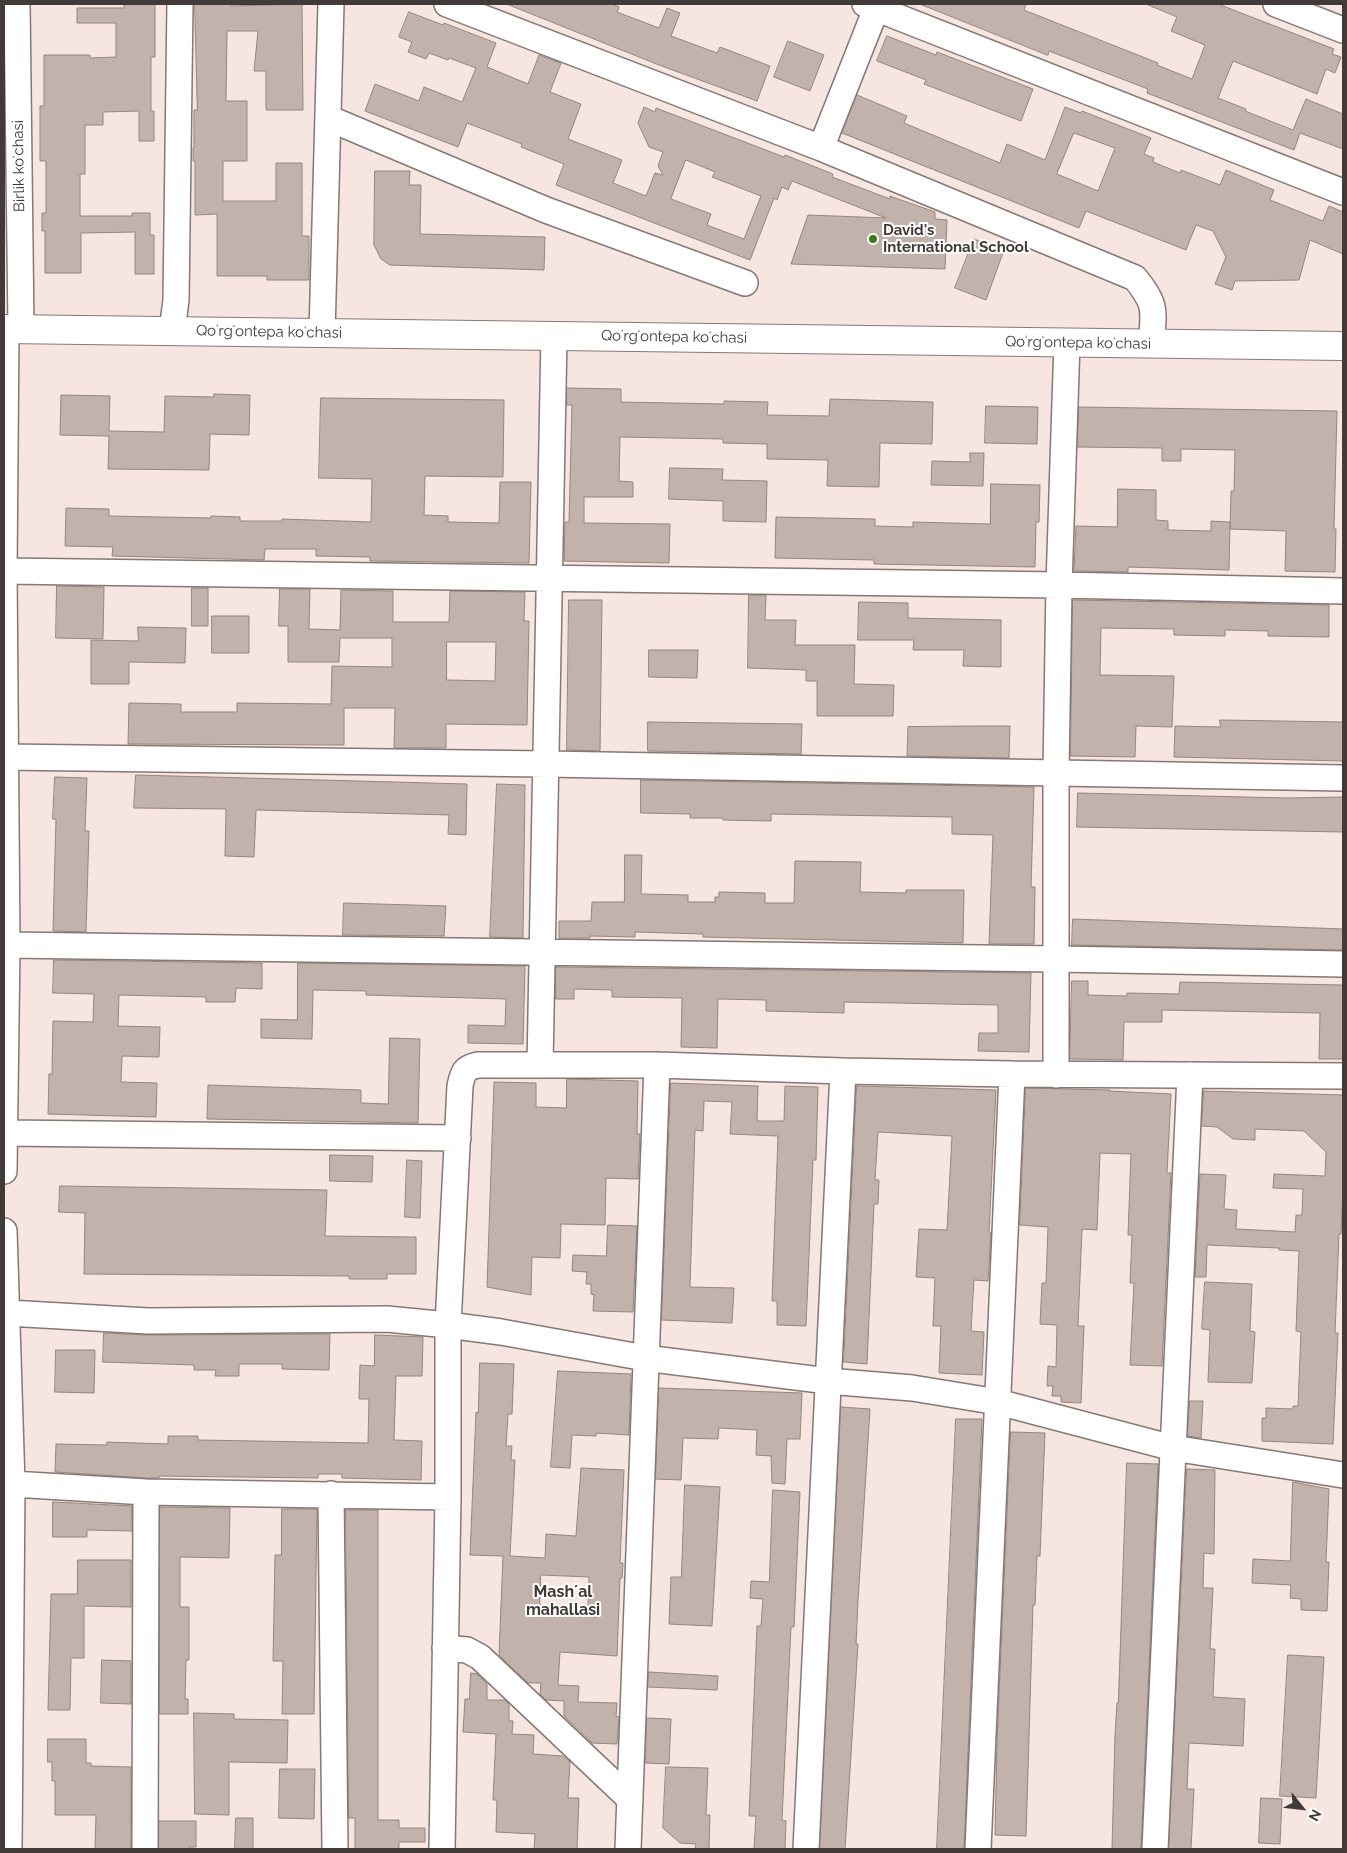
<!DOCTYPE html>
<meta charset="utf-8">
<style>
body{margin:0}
#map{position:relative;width:1347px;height:1853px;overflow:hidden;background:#f6e5e1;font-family:Raleway,sans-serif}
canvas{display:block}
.frame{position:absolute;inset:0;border:5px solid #413a38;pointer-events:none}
.north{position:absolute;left:1277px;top:1783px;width:50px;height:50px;-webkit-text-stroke:4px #fff;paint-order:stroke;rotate:119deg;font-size:14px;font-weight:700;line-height:20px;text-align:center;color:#413a38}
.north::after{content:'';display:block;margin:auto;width:18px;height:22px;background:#413a38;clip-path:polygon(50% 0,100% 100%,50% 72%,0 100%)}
</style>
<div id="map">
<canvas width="1347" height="1853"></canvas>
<div class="frame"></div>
<div class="north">N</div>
</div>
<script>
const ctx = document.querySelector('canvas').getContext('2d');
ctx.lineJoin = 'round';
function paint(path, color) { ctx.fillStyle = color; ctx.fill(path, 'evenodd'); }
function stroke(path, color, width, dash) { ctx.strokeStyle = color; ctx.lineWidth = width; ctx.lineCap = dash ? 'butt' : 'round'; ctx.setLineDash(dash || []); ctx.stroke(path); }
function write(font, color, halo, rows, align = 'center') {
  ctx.font = font + ' Raleway,sans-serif'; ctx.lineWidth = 4; ctx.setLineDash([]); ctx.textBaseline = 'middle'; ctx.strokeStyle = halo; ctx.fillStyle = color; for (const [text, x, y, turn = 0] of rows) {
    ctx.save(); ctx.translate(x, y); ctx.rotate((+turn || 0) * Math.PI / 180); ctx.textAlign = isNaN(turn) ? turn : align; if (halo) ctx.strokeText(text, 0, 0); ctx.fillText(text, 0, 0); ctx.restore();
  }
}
const building = new Path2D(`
 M124,4H155V57H151V111H154V141H139V111L103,112V125H85V174H80V216H132V213H150V235H154V274H135V232L81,233V273H45V231H42V213H46V161H40V106H44V55H90V58L116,57V23H77V8H124Z
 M195,4H231V6L302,4L303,110H266V71H254L258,31H227L226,101H247V161H223V201H276V163H302V236H309V280H267V276H217V214L195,215V161H193V148H194V110H197Z
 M507,4H612L619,7L617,12L659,28L667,8L680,13L671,36L717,53L720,47L770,66L757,101L659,65Z
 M920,4H1026L1024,10L1158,63L1157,65L1192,79L1205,45L1171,31L1177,17L1146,4H1218L1334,49L1332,54L1341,57L1335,73L1326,69L1317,94L1233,61L1218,98L1246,109L1245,111L1293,130L1306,99L1343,114V149L1300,133L1294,150L1147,93L1148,89L1049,51L1048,55Z
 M409,12L443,25L444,23L496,43L487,67L528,84L539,55L561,63L550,92L581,104L568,139L622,160L613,183L646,196L655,173L663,175L658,166L663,152L649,147L638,123L644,107L655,112L656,108L784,157L785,155L833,174L832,177L890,199V196L935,212V219L947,220L945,269L791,264L808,215L886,218L792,181L788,190L782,187L777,200L774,198L750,260L556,185L564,164L521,147L522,144L467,123L458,147L365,111L375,84L419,101L424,87L462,102L476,68L449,58L448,60L429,53L426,59L408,52L412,42L399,37ZM686,160L715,172L712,177L761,196L744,239L707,225L711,214L671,199Z
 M887,36L936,55L937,52L1033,89L1021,121L924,84L926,80L877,61Z
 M788,41L824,55L810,91L774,77Z
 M857,95L907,116L904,123L1000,163L1007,144L1045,160L1065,107L1081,113L1082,111L1151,138L1144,154L1154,158L1153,162L1180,173L1181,170L1220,185L1226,170L1274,190L1270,200L1323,221L1329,206L1343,212V254L1310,240L1299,280L1235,281L1232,290L1215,284L1226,257L1213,231L1196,225L1186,250L1086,211L1079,228L842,133ZM1074,133L1115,148L1098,191L1057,174Z
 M375,171H410L409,185H421L420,234L545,237L544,270L390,265L381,259L374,245Z
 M974,239L1004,250L986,300L955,288Z
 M567,388L621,389V402L724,404V401L768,402L767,415L829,416L830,399L933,402L932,444L880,443L879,487L827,486L828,460L767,459V444L723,443V439L620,437L619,481L633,482V497H584V523L670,524L669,563L564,561L565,522H569L572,405H567Z
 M214,394L250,395L249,435L210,434L209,470L108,469L109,436L60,435L61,395L110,396L109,431L164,432L165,396L214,397Z
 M321,398L504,400L503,477L425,476L424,515L448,516V522L499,523L500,482H531L529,563L370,561V557L316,556V549H265L264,560L112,556L113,547L65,546L66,508L109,509V516L211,518V516L240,517V521H282V519L371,522L372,479L319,478Z
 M986,406L1038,407L1037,444L985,443Z
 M1079,407L1337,411L1334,529H1336L1335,572L1285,571L1286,531L1230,529L1231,491H1234L1235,450L1181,449V461H1162V448L1078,447Z
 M970,453H984L983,486L931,485L932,461L970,462Z
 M670,468L723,469L722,480L767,481L766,522L723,521V501L669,499Z
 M991,484L1040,485L1039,522H1036L1035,567L874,564V560L775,558L776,517L875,519V526L913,527V522L990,524Z
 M1118,489L1156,490V520L1168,521V530L1211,531V521L1230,522L1229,570L1128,567V572L1074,571L1076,526L1117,527Z
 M57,586L104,587L103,639L56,638Z
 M192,588H208V626H192Z
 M280,589H310L309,629L340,630L341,590L393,591V622H449L450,591L525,592L524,621H529L527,725L446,724V748H394L395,708H344V745L128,744L129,703L181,704V712H237V703L331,704L332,666L392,667V638H340L339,662H288V626H279ZM447,642H496L495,681L447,680Z
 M749,595H766L765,620H796L795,645H855L854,684L894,685L893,716H817V681H806V670L748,668Z
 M569,600H602L600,751L567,750Z
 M1073,600L1329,605V637L1268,636V631L1225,630V636L1174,635V629L1101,628L1100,675L1174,676L1172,727L1136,726L1135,757L1071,756Z
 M859,602L908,603V618L1001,620V667L963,666L964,650H913L914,640H858Z
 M212,616H249V653H212Z
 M138,627L186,628L185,663L129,662V684H91V640L138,641Z
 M649,650H698L697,678L649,677Z
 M1220,720L1343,722V761L1174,757L1175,726L1220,727Z
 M648,722L802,724L801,754L648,751Z
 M971,726H1010L1009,758L907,756L908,727Z
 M136,775L467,784L466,835L448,834L449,815L256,810L254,857L225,856L226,809L134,808Z
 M55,777L87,778L85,831H89L86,932L53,931L56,819H53Z
 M641,780L1034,787L1031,887H1035L1034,944H989L993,835L952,834V817L771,814V821L723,820V818H690V814L641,813Z
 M497,784L525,785L523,938L490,937Z
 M1078,793L1287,798L1343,797V832L1077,827Z
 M625,855H642L641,894L688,895V902H715V897H719V892L765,893V903H794L795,861L861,862L860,892L906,893V890H964L963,943L703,937V934L635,932V937L590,936V938H559V921H591L592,902H624Z
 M344,903L446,906L444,936L343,935Z
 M1073,919L1343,929V950L1072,945Z
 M54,960L262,963V989L236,988L235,1002H206V997L119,995L118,1026L160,1027L159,1057L122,1056L121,1082L157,1083L156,1117L48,1114L49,1074H52L53,1021L93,1022L94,994L53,993Z
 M298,963L525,966L523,1044L468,1043V1025L505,1026L506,999L366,995V991L313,990L312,1039L261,1038V1019L297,1020Z
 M556,967L1031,973L1029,1052L978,1051L979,1033H998V1005L844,1002V1013L766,1011V1000L718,999L717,1048L681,1047L682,998L612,997V990L574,989V999H556Z
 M1072,981H1088V995L1127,996V993L1179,994L1180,982L1343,985V1059H1319L1320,1013L1162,1010V1022H1124L1123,1060L1070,1059Z
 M390,1038L420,1039L418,1123L207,1119L208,1085L361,1090V1103L388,1104Z
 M567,1079L638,1081L637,1134H640L638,1179L606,1178L605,1225L561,1224L560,1258L532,1257L531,1295L487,1287L494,1082L536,1083V1107L566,1108Z
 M671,1083L758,1086L757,1121H784L785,1086L818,1087L816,1160H813L806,1326L777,1325V1301H772L778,1136L730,1134L732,1102L704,1101L703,1131L695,1130L690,1287L734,1288L732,1323L662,1320Z
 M857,1086L996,1090L989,1232L991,1233L988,1281L974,1280L971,1331L984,1332L982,1375L939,1373L941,1326H933L935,1278L916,1277L919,1229L947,1230L952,1136L878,1132L875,1180H879L878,1204H874L867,1364L844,1362Z
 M1026,1088L1110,1090V1091L1171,1094L1167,1173H1171L1162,1366L1130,1365L1134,1283H1130L1132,1235H1128L1131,1154L1100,1153L1097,1230L1082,1229L1078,1326H1084L1081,1403L1061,1402V1396H1052L1053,1386H1047L1048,1366L1056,1367L1057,1325L1040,1324L1042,1283H1046L1048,1227L1020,1225Z
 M1204,1091L1343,1095V1186L1341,1234H1339L1335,1333H1338L1333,1444L1262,1441V1418H1266V1408L1293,1409V1406H1298L1301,1332L1296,1331L1299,1251L1279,1250V1248L1207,1245L1206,1277H1195L1200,1174L1226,1175L1224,1209L1237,1210L1236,1229L1295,1232L1296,1215H1302L1303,1189L1273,1188L1274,1174L1325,1176L1326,1152L1304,1131L1255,1129V1140L1233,1139L1217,1127L1202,1126Z
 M330,1155L373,1156L372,1182L330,1181Z
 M407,1160L422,1161L420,1218L405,1217Z
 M60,1186L327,1190L325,1236L416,1237V1274H387V1279H349V1276L84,1274L85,1213L59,1212Z
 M608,1225L637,1226L633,1312L593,1311L594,1295L591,1294V1284H586L587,1272L572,1271L573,1255L606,1256Z
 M1205,1282L1252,1284L1250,1331L1255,1332L1252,1383L1208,1382L1210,1330L1202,1329Z
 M104,1333L148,1335L330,1334L329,1370L282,1369V1364H239V1376H215L216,1370H194V1365L103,1362Z
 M375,1335L423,1337L422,1376H396L394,1440L422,1441L421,1480L342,1478V1474H318V1478L159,1476V1478H147L55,1472L56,1444L107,1445V1442L168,1444V1436H198V1440L368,1443L369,1399H359L360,1365L374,1366Z
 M56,1350H95L94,1393L55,1392Z
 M480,1363L514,1364L512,1414H508L506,1446H512L511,1460H515L510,1556L545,1558L546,1534L576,1536L581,1468L624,1470L620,1563H623L622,1578H620L617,1656L560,1652L558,1685L579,1686L578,1702L617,1703L616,1716L619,1717L617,1744L592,1743L564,1716V1701L546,1700L540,1694L541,1683H528L499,1655L503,1556L470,1555L476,1412L478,1413ZM541,1575L589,1577L588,1607L540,1605Z
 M558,1371L631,1374L629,1435L596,1433V1436L572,1435L570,1468L551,1467Z
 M659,1388L802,1393L800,1439H787L785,1484L772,1483L771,1456L756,1455L757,1430L719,1428L718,1439L683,1438L681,1480L656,1479Z
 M1190,1401H1203L1201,1438L1188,1436Z
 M841,1407L870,1409L858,1601L856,1644H858L845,1849H820Z
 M956,1419H982L964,1849H937Z
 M1011,1432L1045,1433L1040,1556H1037L1035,1605H1033L1026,1836L995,1835L997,1741Z
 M1127,1463L1158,1464L1141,1849H1112L1115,1735L1117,1703H1118Z
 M1187,1469L1215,1470L1214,1554L1204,1553L1203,1588H1213L1210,1649H1215L1213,1697L1245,1699L1243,1746L1189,1743L1187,1789H1194L1191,1849H1169Z
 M1293,1482L1329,1489L1326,1562H1329L1327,1611L1301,1610V1599L1290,1598L1291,1585L1252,1583L1253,1559L1290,1561Z
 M685,1485L720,1487L712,1626L669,1624L671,1577H681Z
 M773,1490L800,1492L794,1627H791L782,1820L786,1821L785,1849H754L756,1816H749L757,1626H761L763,1599L750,1598L751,1581L769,1582Z
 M53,1502L132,1506V1531L87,1530V1537H53Z
 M160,1507L230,1508L229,1558L180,1557V1607H189V1660H186L185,1699H188V1714H160Z
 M282,1509H317L314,1714H282L283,1661H273L275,1555H281Z
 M346,1510H378V1820H399V1828H425V1842H399V1849H355V1818H349Z
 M78,1560H131V1607L84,1606V1658H71L70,1710H48L51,1594H77Z
 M1288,1655L1324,1657L1316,1798L1280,1796Z
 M102,1660L131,1661V1704L101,1703Z
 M649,1672L718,1676L717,1690L648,1687Z
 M471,1673L477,1674L487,1684V1700H505L509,1704V1721H513L512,1734L534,1735L533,1754L563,1756L570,1762L568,1798H579L577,1849H534L535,1834L496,1832L497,1800H493L496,1734L463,1732L465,1699H469Z
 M194,1713L234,1714V1719L288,1720L287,1763L229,1762V1815L195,1814Z
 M647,1718L671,1719L669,1764L646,1763Z
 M48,1739H86V1763H91V1766L131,1767V1849H95L96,1815H55V1781H52V1762H48Z
 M666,1767L708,1768L706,1815H710L709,1849H695L696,1844L680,1843L663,1828Z
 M280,1769H315L314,1819L279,1818Z
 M1261,1798L1282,1799L1280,1844L1259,1843Z
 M236,1818H253V1849H235Z
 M159,1821H196V1847H189V1849H159Z`);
paint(building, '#c1b3ab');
stroke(building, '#93867e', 1);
const minor = new Path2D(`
 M17,4L21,329
 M447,4L821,148L1135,278C1157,305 1154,310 1151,344
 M865,4L1343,192
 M1276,4L1343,30
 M328,118L546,210L745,283
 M821,148L878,4
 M172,331L176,300L180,4
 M322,333L331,4
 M4,571L1059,585L1343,591
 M5,757L546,764L1343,778
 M7,945L1056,959L1343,964
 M540,1065L554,336
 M1056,1075V772L1059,585L1067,342
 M5,1133L458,1138
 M4,1171L7,945L4,571L6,329
 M4,1231L12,1484L9,1849
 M8,1313L148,1321L387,1319L448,1325L501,1332L645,1358L828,1381L912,1388L998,1402L1173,1448L1343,1475
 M12,1484L146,1492L448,1497
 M331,1494L335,1849
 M445,1648L467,1650L480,1657L630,1799
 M145,1849L146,1492
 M442,1849L448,1497V1325L460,1086C463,1072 464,1068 478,1065H657L843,1071L1012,1074L1343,1076
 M628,1849L657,1065
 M806,1849L843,1071
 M978,1849L1012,1074
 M1155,1849L1190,1075`);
const major = new Path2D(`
 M4,329L1343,346`);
stroke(minor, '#877874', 28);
stroke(major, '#877874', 30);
stroke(minor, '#fff', 25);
stroke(major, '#fff', 28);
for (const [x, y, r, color] of [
 [873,239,5,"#387a1a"]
]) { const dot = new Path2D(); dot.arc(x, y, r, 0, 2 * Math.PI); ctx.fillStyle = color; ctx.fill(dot); stroke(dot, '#fff', 2); }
write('15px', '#413a38', '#fff', [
 ["Birlik koʻchasi",19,166,-91],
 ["Qoʻrgʻontepa koʻchasi",269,332,1],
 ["Qoʻrgʻontepa koʻchasi",674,337,1],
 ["Qoʻrgʻontepa koʻchasi",1078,343,1]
]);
write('bold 15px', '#413a38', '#fff', [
 ["David's",883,230],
 ["International School",883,247]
], 'left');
write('bold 16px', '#413a38', '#fff', [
 ["Mashʼal",563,1592],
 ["mahallasi",563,1610]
]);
</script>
